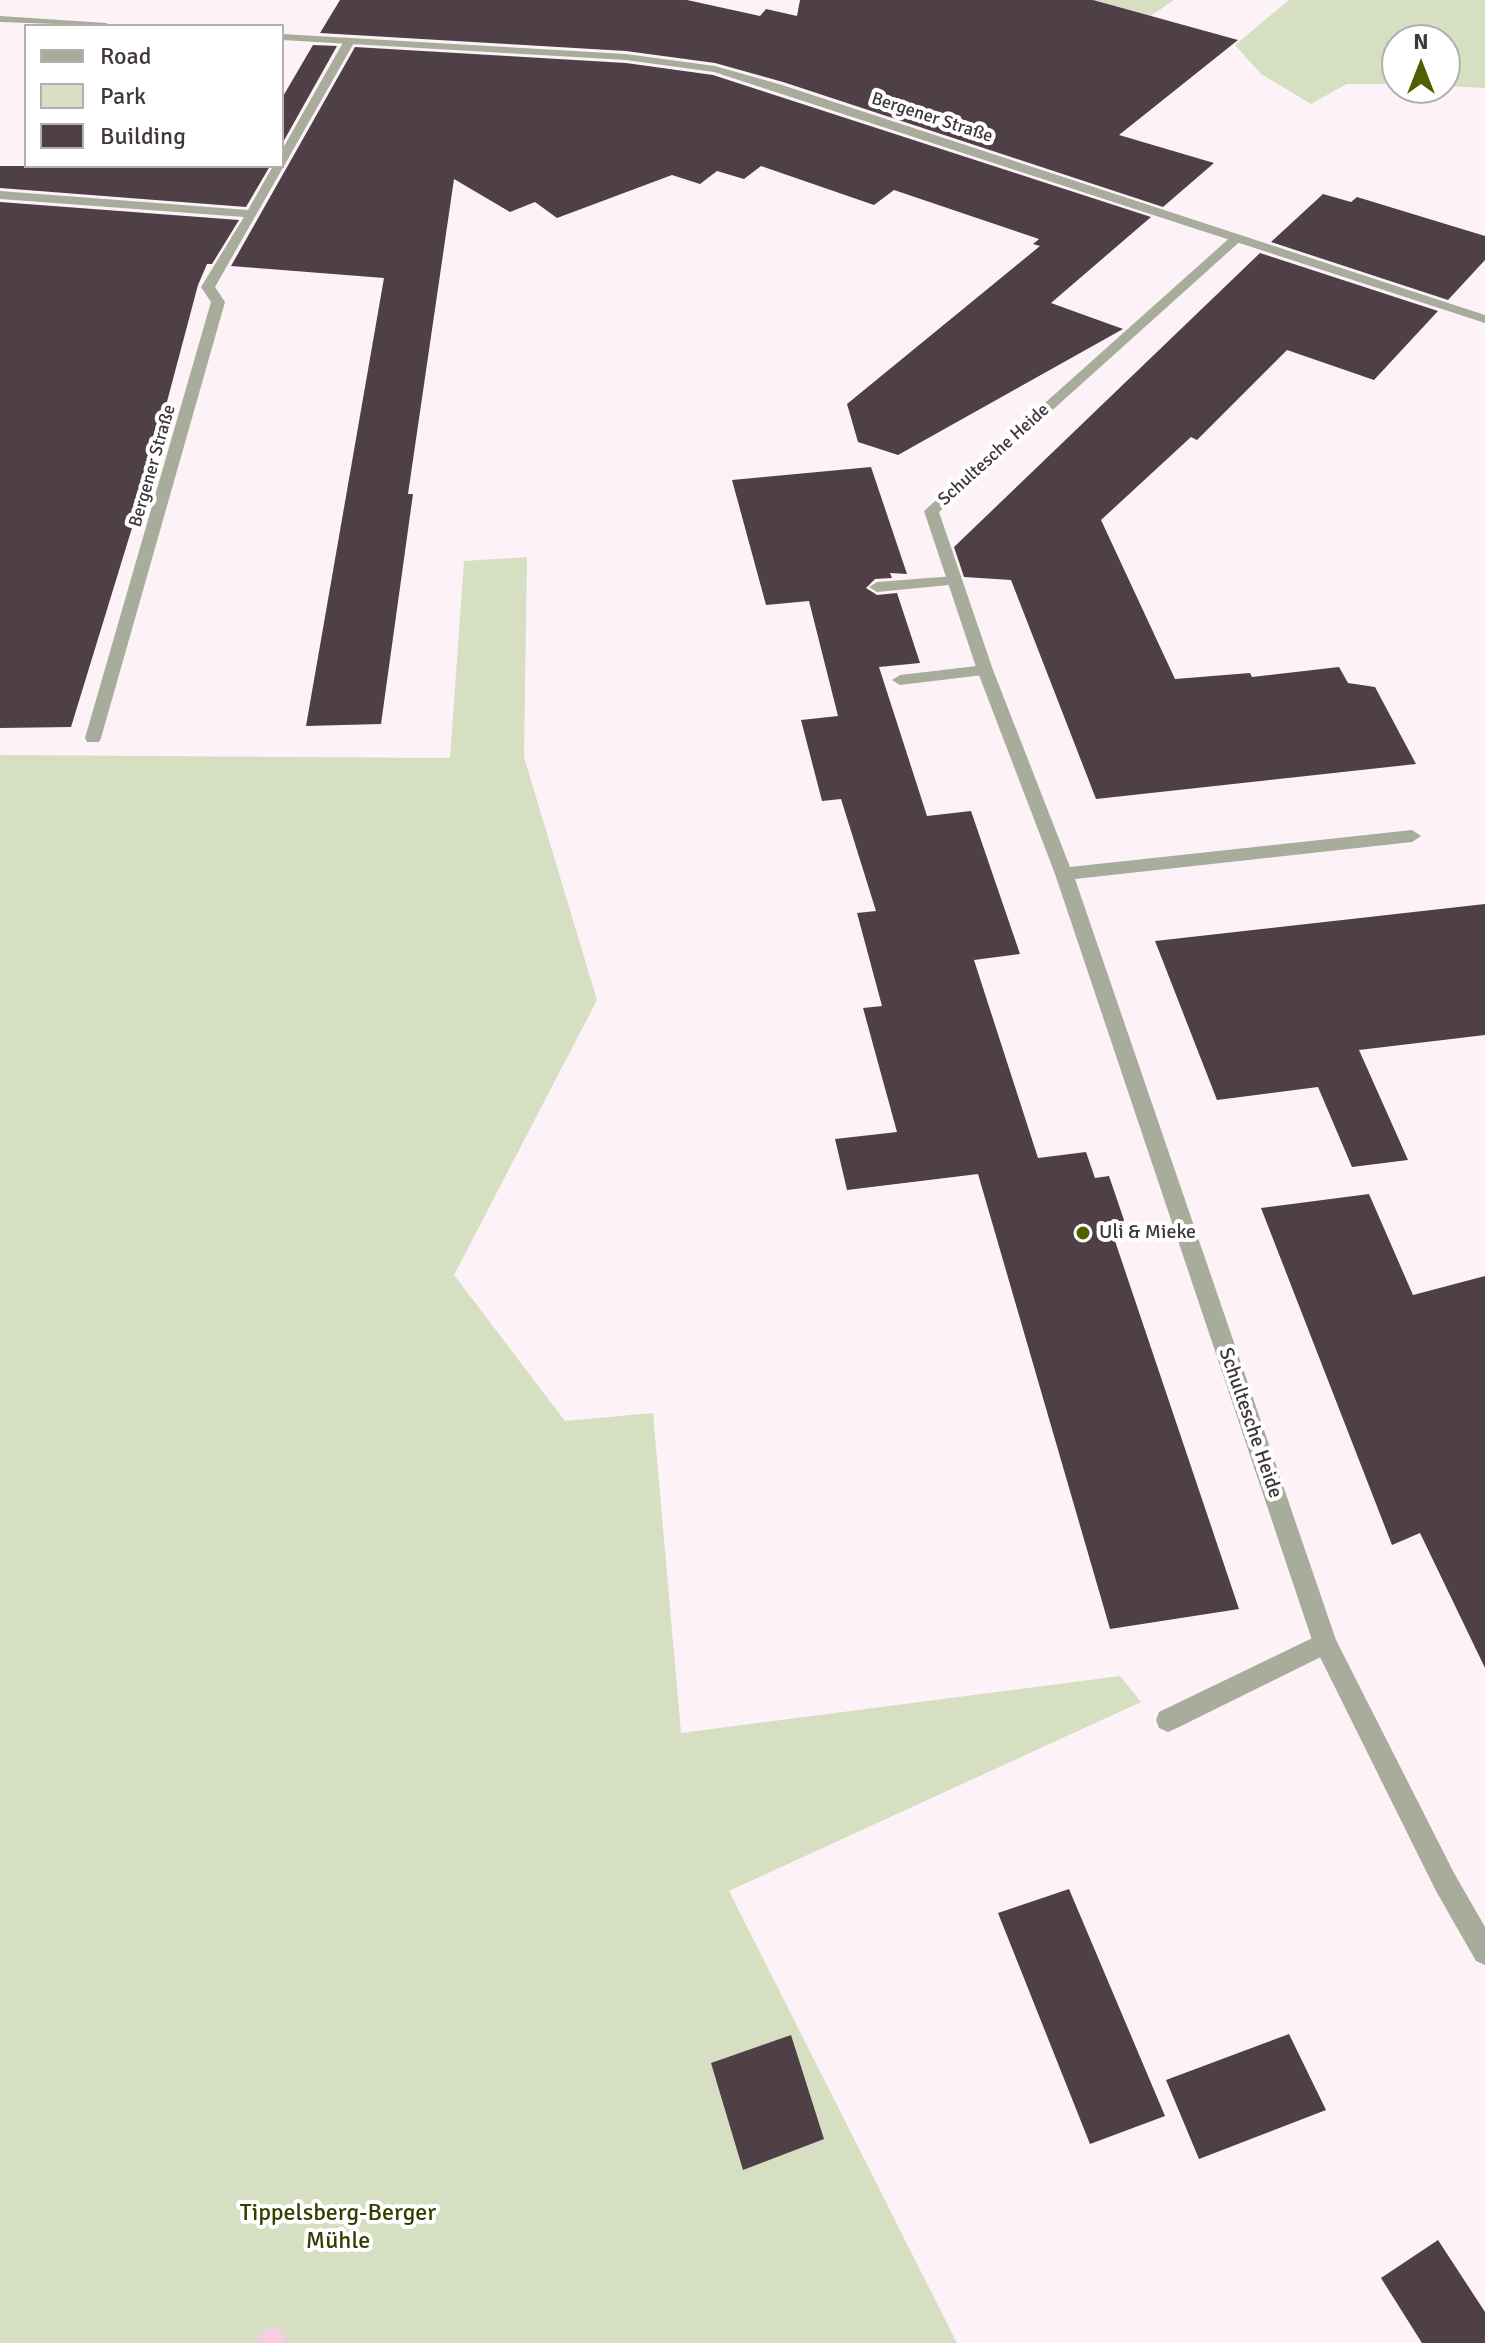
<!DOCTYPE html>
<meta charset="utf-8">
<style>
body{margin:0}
#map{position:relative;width:1485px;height:2343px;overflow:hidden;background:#fdf2f7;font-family:Signika,sans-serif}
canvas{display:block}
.legend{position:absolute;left:24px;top:24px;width:260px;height:144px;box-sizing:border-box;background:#fff;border:2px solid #b2afb1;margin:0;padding:10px 14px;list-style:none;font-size:24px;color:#3f373b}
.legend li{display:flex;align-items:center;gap:16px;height:40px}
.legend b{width:40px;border:2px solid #b2afb1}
.north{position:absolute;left:1381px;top:24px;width:80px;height:80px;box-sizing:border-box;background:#fff;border:2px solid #b2afb1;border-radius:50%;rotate:0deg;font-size:22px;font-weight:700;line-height:32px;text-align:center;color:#3f373b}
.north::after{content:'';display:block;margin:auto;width:28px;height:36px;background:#4f6003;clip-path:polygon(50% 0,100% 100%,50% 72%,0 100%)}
</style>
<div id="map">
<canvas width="1485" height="2343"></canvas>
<ul class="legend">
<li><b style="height:10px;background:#a7ac9b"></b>Road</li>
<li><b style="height:22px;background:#d7dfc2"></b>Park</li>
<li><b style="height:22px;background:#4f4047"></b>Building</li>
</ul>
<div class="north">N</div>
</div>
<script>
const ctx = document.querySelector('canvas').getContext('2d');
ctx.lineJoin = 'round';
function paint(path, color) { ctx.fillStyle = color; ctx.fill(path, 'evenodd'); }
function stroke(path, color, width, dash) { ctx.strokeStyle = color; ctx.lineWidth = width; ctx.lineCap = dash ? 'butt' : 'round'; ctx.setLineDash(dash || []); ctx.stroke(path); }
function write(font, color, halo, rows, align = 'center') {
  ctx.font = font + ' Signika,sans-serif'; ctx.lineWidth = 8; ctx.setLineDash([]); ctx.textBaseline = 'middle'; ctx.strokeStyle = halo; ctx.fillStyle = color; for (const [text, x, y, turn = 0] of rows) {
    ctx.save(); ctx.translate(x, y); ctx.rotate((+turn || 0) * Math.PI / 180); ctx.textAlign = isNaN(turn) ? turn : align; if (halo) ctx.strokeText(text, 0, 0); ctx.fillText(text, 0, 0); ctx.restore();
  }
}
paint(new Path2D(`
 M1004,0H1174L1120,37Z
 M1289,0H1485V88L1445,86V40H1397V84H1347L1311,104L1261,74L1235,45Z
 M527,557L524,757L597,1000L454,1275L565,1421L653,1413L681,1733L1120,1676L1141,1702L729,1891L957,2343H0V755L450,758L464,561Z`), '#d7dfc2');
paint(new Path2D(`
 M273,2327L283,2332L287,2343H256L261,2333Z`), '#f8cde1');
paint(new Path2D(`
 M340,0H687L760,16L766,9L797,16L800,0H1093L1238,40L1119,135L1214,163L1163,207L783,82L715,63L626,51L320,33Z
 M313,45L337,46L282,144V98Z
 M355,47L626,63L713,75L1151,217L1051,303L1123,329L898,455L858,442L847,404L1040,246L1033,244L1039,239L894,190L874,205L761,166L744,179L717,171L700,184L672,175L557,218L535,202L510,212L454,179L408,494H413L381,724L306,726L384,278L231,266Z
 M0,166H270L246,207L0,188Z
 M1323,194L1351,202L1357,197L1485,236V260L1448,300L1271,242Z
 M0,202L239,220L212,264H207L198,285L143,492L71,727L0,728Z
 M1260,253L1438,311L1374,380L1287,350L1197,440L1191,437L1101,520L1175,679L1250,673L1252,677L1339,667L1348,683L1375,687L1416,764L1096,799L1011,580L964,577L954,547Z
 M871,467L907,574L890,573L892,578L875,579L866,588L877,595L897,593L920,663L879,667L927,816L971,811L1020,954L974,960L1038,1158L1086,1152L1095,1178L1109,1176L1124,1220L1113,1235L1239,1609L1110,1629L978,1174L847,1190L835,1139L897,1132L863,1008L882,1006L857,913L876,911L841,799L822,801L801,720L838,716L809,601L766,605L732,480Z
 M1485,904V1035L1359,1050L1408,1160L1352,1167L1318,1087L1217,1100L1155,941Z
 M1369,1194L1413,1295L1485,1276V1668L1420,1533L1392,1545L1261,1208Z
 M1069,1889L1165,2116L1090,2144L998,1913Z
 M1289,2034L1326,2110L1199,2159L1166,2080Z
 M791,2035L824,2139L743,2170L711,2063Z
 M1438,2240L1485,2312V2343H1422L1381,2278Z`), '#4f4047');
paint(new Path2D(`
 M954,576L959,578V584L877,592L869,587L877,582Z
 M985,665L993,670L991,674L900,685L892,680L900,675Z
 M1325,1632L1333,1635L1337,1643L1333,1651L1177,1728L1168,1732L1159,1728L1156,1720L1159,1712Z`), '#a7ac9b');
paint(new Path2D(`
 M345,39L355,41L215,287L225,302L101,738L99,742H87L85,738L211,302L201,287L244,217L0,199V191L248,210L273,166H282V150Z
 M1234,234L1245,237L939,512L993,670L1070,867L1412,830L1421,836L1412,842L1075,879L1336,1640L1454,1873L1485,1927V1965L1476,1961L1436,1891L1313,1643L1055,874L977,670L924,511Z`), '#a7ac9b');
paint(new Path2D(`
 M0,16L106,23L112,26L0,22Z
 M282,34L626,54L715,66L782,85L1485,315V323L714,72L626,60L282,40Z`), '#a7ac9b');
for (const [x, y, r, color] of [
 [1083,1233,8,"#4f6003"]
]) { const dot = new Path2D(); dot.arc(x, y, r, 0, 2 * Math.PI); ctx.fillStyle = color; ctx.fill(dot); stroke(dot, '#fff', 3); }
write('18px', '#3f373b', '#fff', [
 ["Bergener Straße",932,118,18],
 ["Schultesche Heide",994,455,-42],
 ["Bergener Straße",153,466,-74]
]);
write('20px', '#3f373b', '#fff', [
 ["Uli & Mieke",1099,1233]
], 'left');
write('20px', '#3f373b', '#fff', [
 ["Schultesche Heide",1250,1423,71]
]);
write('24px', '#333f00', '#fff', [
 ["Tippelsberg-Berger",338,2214],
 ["Mühle",338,2242]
]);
</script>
